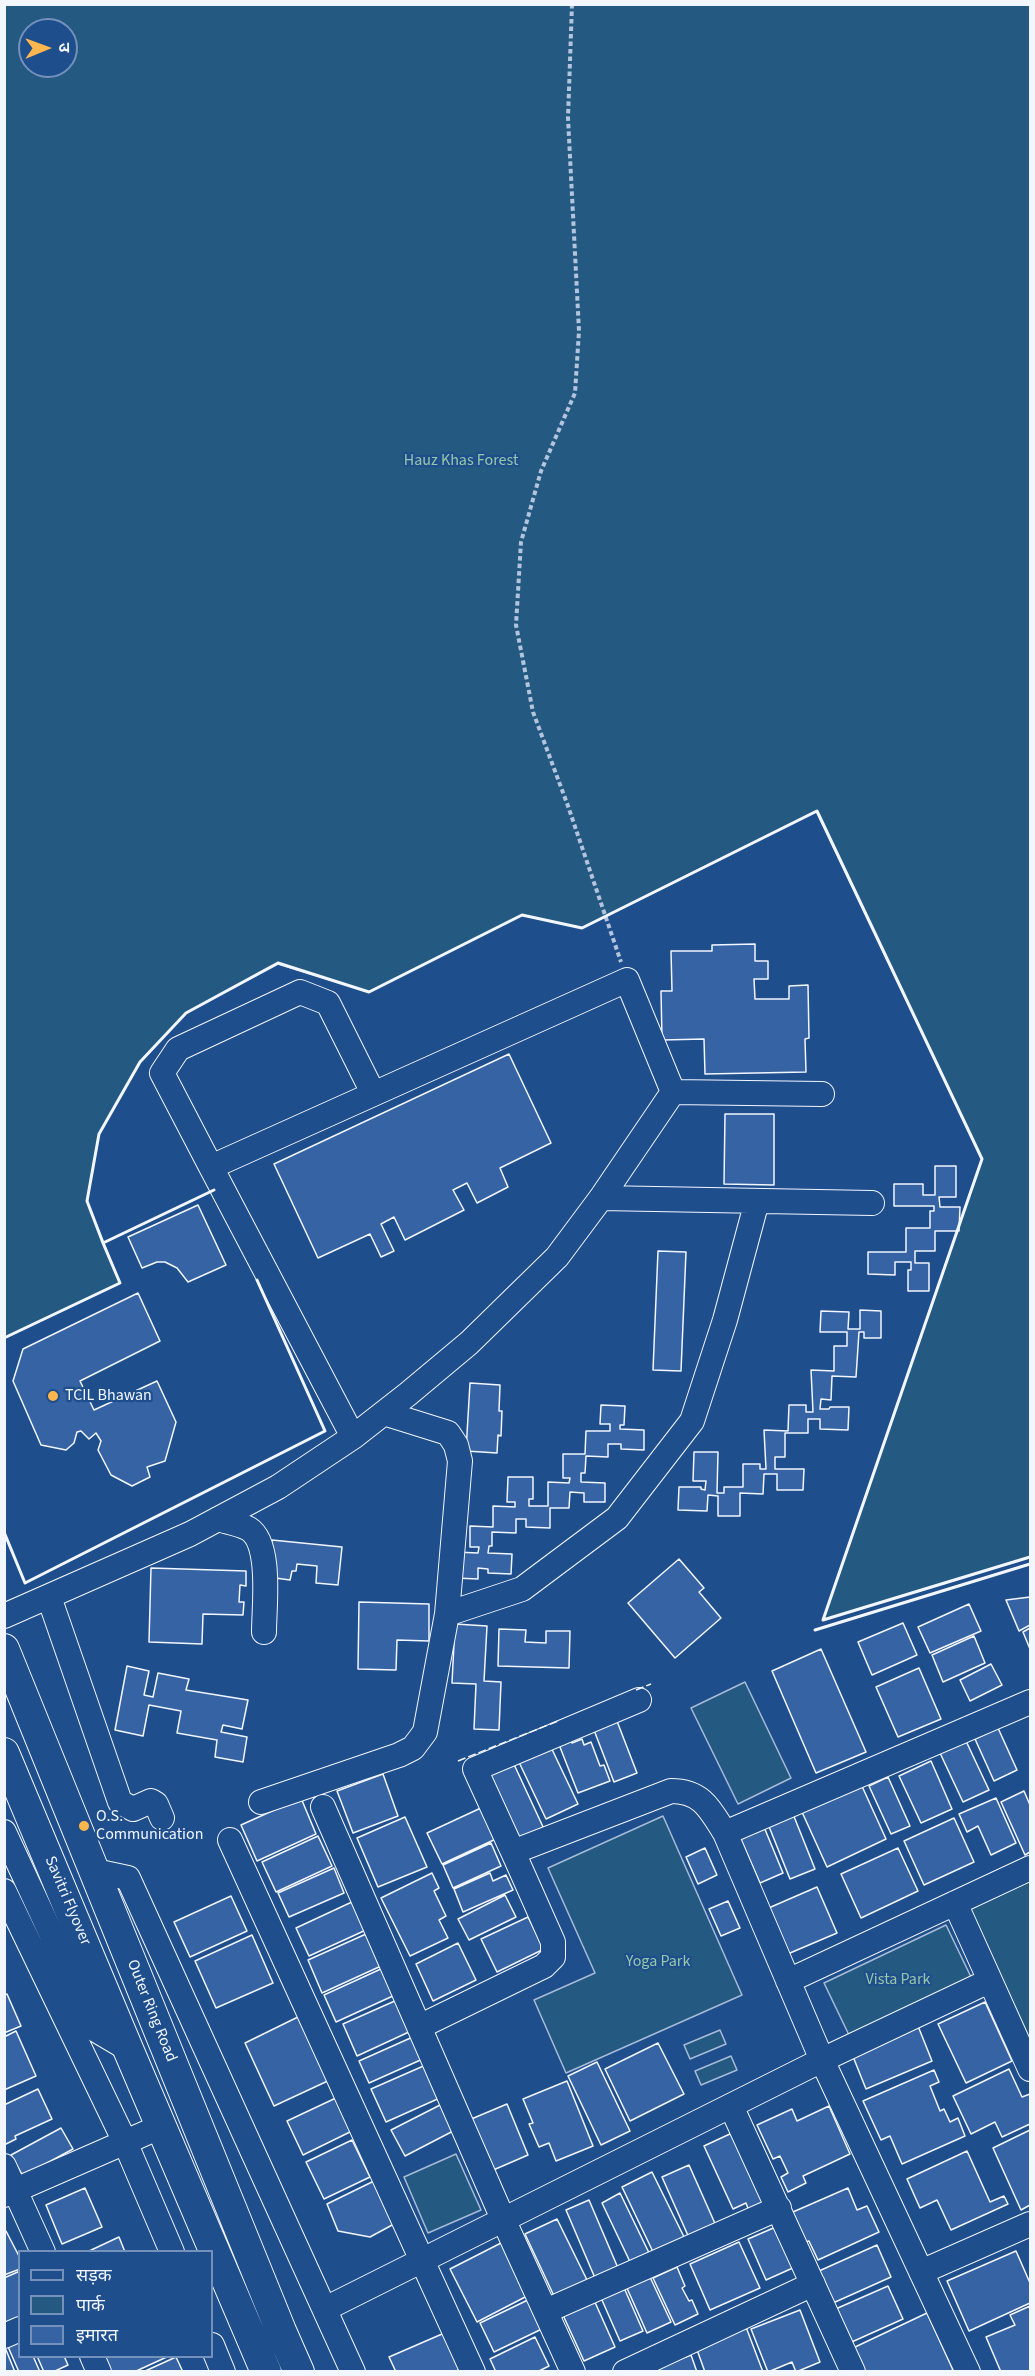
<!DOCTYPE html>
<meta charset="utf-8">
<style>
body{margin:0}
#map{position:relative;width:1035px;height:2376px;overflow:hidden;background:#1f4e8c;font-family:"Source Sans 3","Noto Sans Devanagari",sans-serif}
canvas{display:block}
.frame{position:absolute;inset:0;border:6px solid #f2f6ff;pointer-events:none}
.legend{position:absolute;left:18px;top:2250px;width:195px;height:108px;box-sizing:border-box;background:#1f4e8c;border:2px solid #7391ba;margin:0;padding:8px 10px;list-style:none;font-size:18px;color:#f2f6ff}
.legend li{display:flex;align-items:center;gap:12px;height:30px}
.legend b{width:30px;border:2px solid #7391ba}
.north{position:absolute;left:18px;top:18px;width:60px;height:60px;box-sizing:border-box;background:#1f4e8c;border:2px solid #7391ba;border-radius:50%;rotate:89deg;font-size:16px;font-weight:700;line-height:24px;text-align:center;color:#f2f6ff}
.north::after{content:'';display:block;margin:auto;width:21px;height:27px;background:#ffb74d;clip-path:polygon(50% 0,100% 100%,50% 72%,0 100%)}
</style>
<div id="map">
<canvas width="1035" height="2376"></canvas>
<div class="frame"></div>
<ul class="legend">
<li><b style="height:8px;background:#1f4e8c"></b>सड़क</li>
<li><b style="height:16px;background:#245a82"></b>पार्क</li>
<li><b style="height:16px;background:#3563a3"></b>इमारत</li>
</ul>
<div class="north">उ</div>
</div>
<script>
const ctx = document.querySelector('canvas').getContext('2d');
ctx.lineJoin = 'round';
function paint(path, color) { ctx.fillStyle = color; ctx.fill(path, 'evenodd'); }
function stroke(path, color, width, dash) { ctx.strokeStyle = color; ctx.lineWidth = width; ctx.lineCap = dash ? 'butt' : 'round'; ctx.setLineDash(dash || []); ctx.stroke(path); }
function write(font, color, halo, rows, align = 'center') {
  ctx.font = font + ' "Source Sans 3",sans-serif'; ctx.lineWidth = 4.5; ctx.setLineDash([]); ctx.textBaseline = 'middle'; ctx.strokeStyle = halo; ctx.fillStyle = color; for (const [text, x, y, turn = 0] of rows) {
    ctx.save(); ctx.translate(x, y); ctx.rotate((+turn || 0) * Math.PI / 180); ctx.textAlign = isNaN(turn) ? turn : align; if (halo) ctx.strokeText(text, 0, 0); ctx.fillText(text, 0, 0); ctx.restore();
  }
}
const green = new Path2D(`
 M5,5H1030V1557L823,1620L982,1159L816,811L582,928L522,915L369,992L278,964L186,1013L140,1062L99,1134L87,1201L120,1283L5,1338ZM30,30H66V66H30Z
 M745,1682L791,1778L738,1804L691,1708Z
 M663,1816L742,1995L566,2073L534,2000L595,1973L548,1868Z
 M1030,1881V2041L969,1910Z
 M946,1925L971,1977L849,2035L824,1983Z
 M720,2030L726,2044L690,2059L684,2045Z
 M731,2056L737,2070L701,2085L695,2071Z
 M456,2154L481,2210L428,2233L404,2177Z`);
paint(green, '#245a82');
stroke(green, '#a8bbd7', 1.5);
const building = new Path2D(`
 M755,944V961H768V979H754L755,999H789V986L808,985L809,1038L805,1039L806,1072L705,1074L704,1039L662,1040L661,991H672L671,951H712V945Z
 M509,1054L551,1143L500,1168L508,1187L477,1203L467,1183L453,1190L464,1210L405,1240L394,1217L381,1224L394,1251L381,1257L370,1234L318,1258L274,1164Z
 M725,1114H774V1185L724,1184Z
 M935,1166H956V1197H939L940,1207H960L959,1231H935V1251H915V1263H929V1291H908V1270H911V1262H895V1275L868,1274V1252H906V1228H930V1211H934V1206H894V1184H923V1195H935Z
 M198,1205L226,1265L188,1282L177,1268L165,1262H157L142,1268L128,1237Z
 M658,1251L686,1252L681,1371L653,1370Z
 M138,1293L160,1341L80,1381L94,1410L157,1381L176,1422L165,1461L147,1467L150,1477L132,1486L111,1475L98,1450L101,1441L96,1433L89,1439L81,1431L77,1432L74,1443L66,1450L41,1445L13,1381L23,1349Z
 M860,1310L881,1311V1338H864V1332H859L856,1377L832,1376L831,1400L821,1399L820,1409H829L830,1407H849L848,1430L820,1429V1419H808V1433H785V1457H775V1469H804L803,1490H777V1474H764L763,1494L740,1493V1516H718V1496L708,1495L707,1511L678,1510L679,1487H701V1489L705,1490L706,1481H693L694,1452H718L717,1493H724V1487H743V1464H760V1469H766L764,1430L788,1431L789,1405H806V1412H813L811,1370L834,1371V1346H847V1332H820L821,1311L849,1312L848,1329H860Z
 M470,1383L500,1385L499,1411H502L501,1436L498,1435L497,1453L466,1451Z
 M601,1405L625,1406L624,1425H620V1429L644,1430V1450L621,1449V1444H608V1457L586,1456L585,1473H581V1482L605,1483V1502H584V1493L570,1492L569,1508H550V1528L526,1527V1519H516V1533L492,1532V1546H489L488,1553L512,1554L511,1574L488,1573V1569L478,1568V1579L455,1578L456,1552L478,1553L479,1547H470V1526L493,1527V1506L515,1507V1502H507L508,1477H533V1499H529V1506H548V1482L569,1483L570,1478H563V1454H585L586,1431H610V1424H600Z
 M272,1540L342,1547L338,1585L316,1583L317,1566L297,1564L296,1571H292L290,1580L268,1577Z
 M679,1559L704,1588L699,1592L721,1618L675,1658L628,1603Z
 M151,1568L246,1571V1586L240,1585L239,1602H244L243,1615L203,1614L202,1644L149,1642Z
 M1030,1597V1625L1019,1631L1006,1600Z
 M359,1602L429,1604V1641L397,1640L396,1670L358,1669Z
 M969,1604L981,1631L930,1653L918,1627Z
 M903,1623L917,1655L872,1675L858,1642Z
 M455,1624L487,1626L484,1681L501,1682L499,1730L474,1729L476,1684L452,1683Z
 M1030,1628V1649L1023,1632Z
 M499,1629L526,1630L525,1642L546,1643V1631H570L569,1668L498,1666Z
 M974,1636L985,1663L943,1682L932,1655Z
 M821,1649L866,1752L816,1773L772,1671Z
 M991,1664L1002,1685L970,1701L960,1680Z
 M127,1666L149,1671L144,1695L153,1697L158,1673L189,1679L186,1690L248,1700L242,1729L223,1725L221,1732L247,1737L243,1762L215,1757L217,1740L177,1733L181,1711L149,1705L143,1736L115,1730Z
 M919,1668L941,1719L898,1737L876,1687Z
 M615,1716L637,1773L614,1782L592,1725Z
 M998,1728L1017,1770L994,1781L975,1739Z
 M570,1738L572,1743L582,1739L584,1745L591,1742L600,1766L604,1765L610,1781L578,1793L558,1742Z
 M966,1741L989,1790L963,1802L940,1753Z
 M549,1743L578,1804L546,1819L517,1758Z
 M512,1760L544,1829L517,1842L485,1773Z
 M931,1761L952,1809L921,1823L899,1776Z
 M383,1774L398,1816L353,1833L337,1791Z
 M888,1777L910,1826L891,1834L869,1786Z
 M861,1784L886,1839L827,1867L802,1812Z
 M1024,1791L1030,1805V1852L1025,1855L1001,1802Z
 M301,1798L316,1834L257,1861L241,1825Z
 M996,1798L1016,1843L991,1855L978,1826L967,1832L959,1814Z
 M483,1807L498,1838L442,1864L427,1833Z
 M793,1814L815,1869L790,1879L768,1824Z
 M405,1817L427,1867L378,1887L357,1838Z
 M954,1818L974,1862L924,1885L904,1841Z
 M764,1827L783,1873L760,1883L740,1837Z
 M318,1836L332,1866L276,1892L262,1862Z
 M491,1843L501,1866L453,1888L443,1865Z
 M705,1848L717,1875L698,1884L686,1857Z
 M898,1848L918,1891L861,1918L841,1874Z
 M334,1868L344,1893L289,1917L278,1893Z
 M432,1873L439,1888L434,1891L446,1916L439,1920L448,1938L410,1956L381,1898Z
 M490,1873L493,1881L506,1875L513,1890L463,1912L454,1889Z
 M817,1887L837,1933L783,1956L764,1910Z
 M505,1895L516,1917L469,1940L458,1919Z
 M231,1896L247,1931L190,1957L174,1922Z
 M354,1901L366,1930L309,1956L296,1928Z
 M728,1901L740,1928L721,1936L709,1909Z
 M528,1917L544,1949L497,1972L481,1939Z
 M366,1934L381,1966L322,1993L308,1960Z
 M252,1935L273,1983L216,2008L195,1961Z
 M458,1943L476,1980L433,2001L416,1964Z
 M383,1968L395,1995L336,2022L324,1995Z
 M7,1994L21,2026L4,2033V1995Z
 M397,2000L411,2031L357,2056L343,2024Z
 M985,2002L1012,2061L966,2083L938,2024Z
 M302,2015L332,2079L274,2106L245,2043Z
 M918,2026L932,2061L866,2089L852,2054Z
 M16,2031L36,2076L4,2090V2037Z
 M415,2036L425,2058L369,2083L359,2061Z
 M658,2043L684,2094L630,2121L605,2069Z
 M597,2062L630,2131L601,2145L568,2076Z
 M428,2064L442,2097L386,2122L371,2089Z
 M1009,2069L1022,2097L1030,2094V2124L1002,2137L995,2122L971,2134L953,2096Z
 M934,2070L939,2082L930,2086L940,2111L944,2109L950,2122L958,2118L965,2136L902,2164L890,2136L881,2140L863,2101Z
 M567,2081L593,2146L556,2161L549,2143L539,2147L529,2124L533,2123L523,2099Z
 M38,2089L52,2119L15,2136L16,2139L4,2145V2105Z
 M338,2097L354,2130L303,2155L287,2121Z
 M446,2102L459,2128L405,2156L391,2130Z
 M507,2104L528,2155L491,2171L469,2120Z
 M829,2106L850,2154L803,2176L806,2183L788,2192L781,2177L788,2173L780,2156L773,2159L757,2125L792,2109L797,2121Z
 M61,2128L73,2149L23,2176L11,2155Z
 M1030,2130V2205L1021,2210L993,2148Z
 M732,2133L764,2205L749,2211L746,2203L733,2209L704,2146Z
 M352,2140L370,2177L324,2199L306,2162Z
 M967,2151L990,2202L1004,2196L1008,2204L951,2230L937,2200L920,2208L907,2179Z
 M689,2165L717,2228L690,2240L662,2177Z
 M652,2172L686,2241L655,2256L622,2187Z
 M374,2181L394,2224L370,2237L338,2231L327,2204Z
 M85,2188L102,2227L62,2244L46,2205Z
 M848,2188L857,2210L867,2206L879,2232L818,2260L809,2241L799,2245L786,2215Z
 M620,2193L651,2257L632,2266L602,2203Z
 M589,2200L618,2268L595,2278L566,2210Z
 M557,2219L588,2282L555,2298L525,2234Z
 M778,2226L795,2267L766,2280L748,2239Z
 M4,2231H6L20,2258V2269L4,2275Z
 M119,2237L125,2252H87Z
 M503,2242L529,2295L477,2322L450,2269Z
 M739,2242L760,2288L710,2310L690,2264Z
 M877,2245L891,2277L833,2303L819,2271Z
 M1016,2251L1030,2283V2303L969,2331L947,2281Z
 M677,2267L685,2286L682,2288L689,2301L692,2300L698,2314L675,2325L653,2278Z
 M20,2271V2323L8,2327L4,2318V2278Z
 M649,2275L671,2322L647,2333L626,2286Z
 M621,2281L643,2331L620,2341L598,2291Z
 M888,2286L903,2319L845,2345L831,2311Z
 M532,2298L546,2327L494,2352L480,2323Z
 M594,2300L615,2347L584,2361L563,2315Z
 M1030,2306V2372H1001L986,2337L1015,2325L1010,2315Z
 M800,2310L820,2362L796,2372L792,2362L768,2372L751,2329Z
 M927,2313L953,2370L949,2372H864L853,2348Z
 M746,2327L763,2372H705L696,2347Z
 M449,2331L465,2367L454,2372H396L389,2357Z
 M20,2336V2356H33L40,2372H19L6,2342Z
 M535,2337L549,2366L537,2372H496L490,2359Z
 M4,2345L15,2372H4Z
 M691,2355L697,2372H658L657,2368Z
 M37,2356H64L68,2365L53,2372H44Z
 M105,2356H169L134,2372H111Z
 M176,2357L183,2372H143Z`);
paint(building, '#3563a3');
stroke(building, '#f2f6ff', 1.5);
const minor = new Path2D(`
 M673,1092L822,1094
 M211,1167L162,1073L178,1049L300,992L328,1003L373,1093
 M601,1198L872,1203
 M384,1413L448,1433L456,1445L460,1461L447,1614
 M218,1519C227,1522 241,1524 249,1529C272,1544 264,1607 264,1632
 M49,1597L120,1802L133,1809L151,1801L156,1804L162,1818
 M4,1616L190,1534L278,1487L353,1437L408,1394L469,1343L557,1257L601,1198L673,1092L627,980L211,1167L353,1437
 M261,1802L399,1755L413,1748L425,1732L447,1614L522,1589L617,1518L692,1421L725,1320L757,1201
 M323,1807L503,2219L573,2372
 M4,1832L96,2030L128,2049
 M725,1833L1030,1702
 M230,1840L473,2372
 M513,1852L475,1769L639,1700
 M95,1871L128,1878L353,2372
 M4,1891L125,2142L172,2252
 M955,1903L1030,2069
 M788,1981L1030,1868
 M419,2027L544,1966L553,1957V1942L513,1852L671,1791C702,1791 710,1809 725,1833L822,2060L968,2372
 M731,2106L853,2372
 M4,2166L43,2252
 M4,2195L162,2126
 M921,2272L1030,2224
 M325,2309L822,2060L989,1981
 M546,2311L779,2208
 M4,2336L20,2329
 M212,2345L223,2372
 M92,2356L99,2372
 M625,2372L813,2284`);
const major = new Path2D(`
 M4,1649L281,2331L299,2372
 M4,1753L128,2049L266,2372`);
stroke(minor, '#f2f6ff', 26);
stroke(major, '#f2f6ff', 32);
stroke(new Path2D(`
 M572,4L568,118L579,331L575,393L541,471L521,542L516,625L533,712L568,806L621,962`), '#b3c4dc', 4, [4.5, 3]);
stroke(minor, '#1f4e8c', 24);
stroke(major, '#1f4e8c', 30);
stroke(new Path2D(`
 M636,1690L651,1684
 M458,1761L558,1721`), '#f2f6ff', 1.5, [8, 3]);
stroke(new Path2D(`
 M103,1243L87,1201L99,1134L140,1062L186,1013L278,963L369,992L522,915L582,928L817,811L982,1159L823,1620L1030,1557
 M4,1338L120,1283L103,1243L214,1190
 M4,1532L25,1583L325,1431L257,1280
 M815,1630L1030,1564`), '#f2f6ff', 3);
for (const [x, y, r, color] of [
 [53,1396,6,"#ffb74d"],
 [84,1826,6,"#ffb74d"]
]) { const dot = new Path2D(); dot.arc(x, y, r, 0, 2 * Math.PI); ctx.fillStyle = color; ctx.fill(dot); stroke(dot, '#1f4e8c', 2); }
write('16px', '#97c8a6', '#1f4e8c', [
 ["Hauz Khas Forest",461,461],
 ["Yoga Park",658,1962],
 ["Vista Park",898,1980]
]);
write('16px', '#f2f6ff', '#1f4e8c', [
 ["TCIL Bhawan",65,1396],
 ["O.S.",96,1817],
 ["Communication",96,1835]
], 'left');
write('16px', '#f2f6ff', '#1f4e8c', [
 ["Savitri Flyover",67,1901,67],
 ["Outer Ring Road",151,2011,68]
]);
</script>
